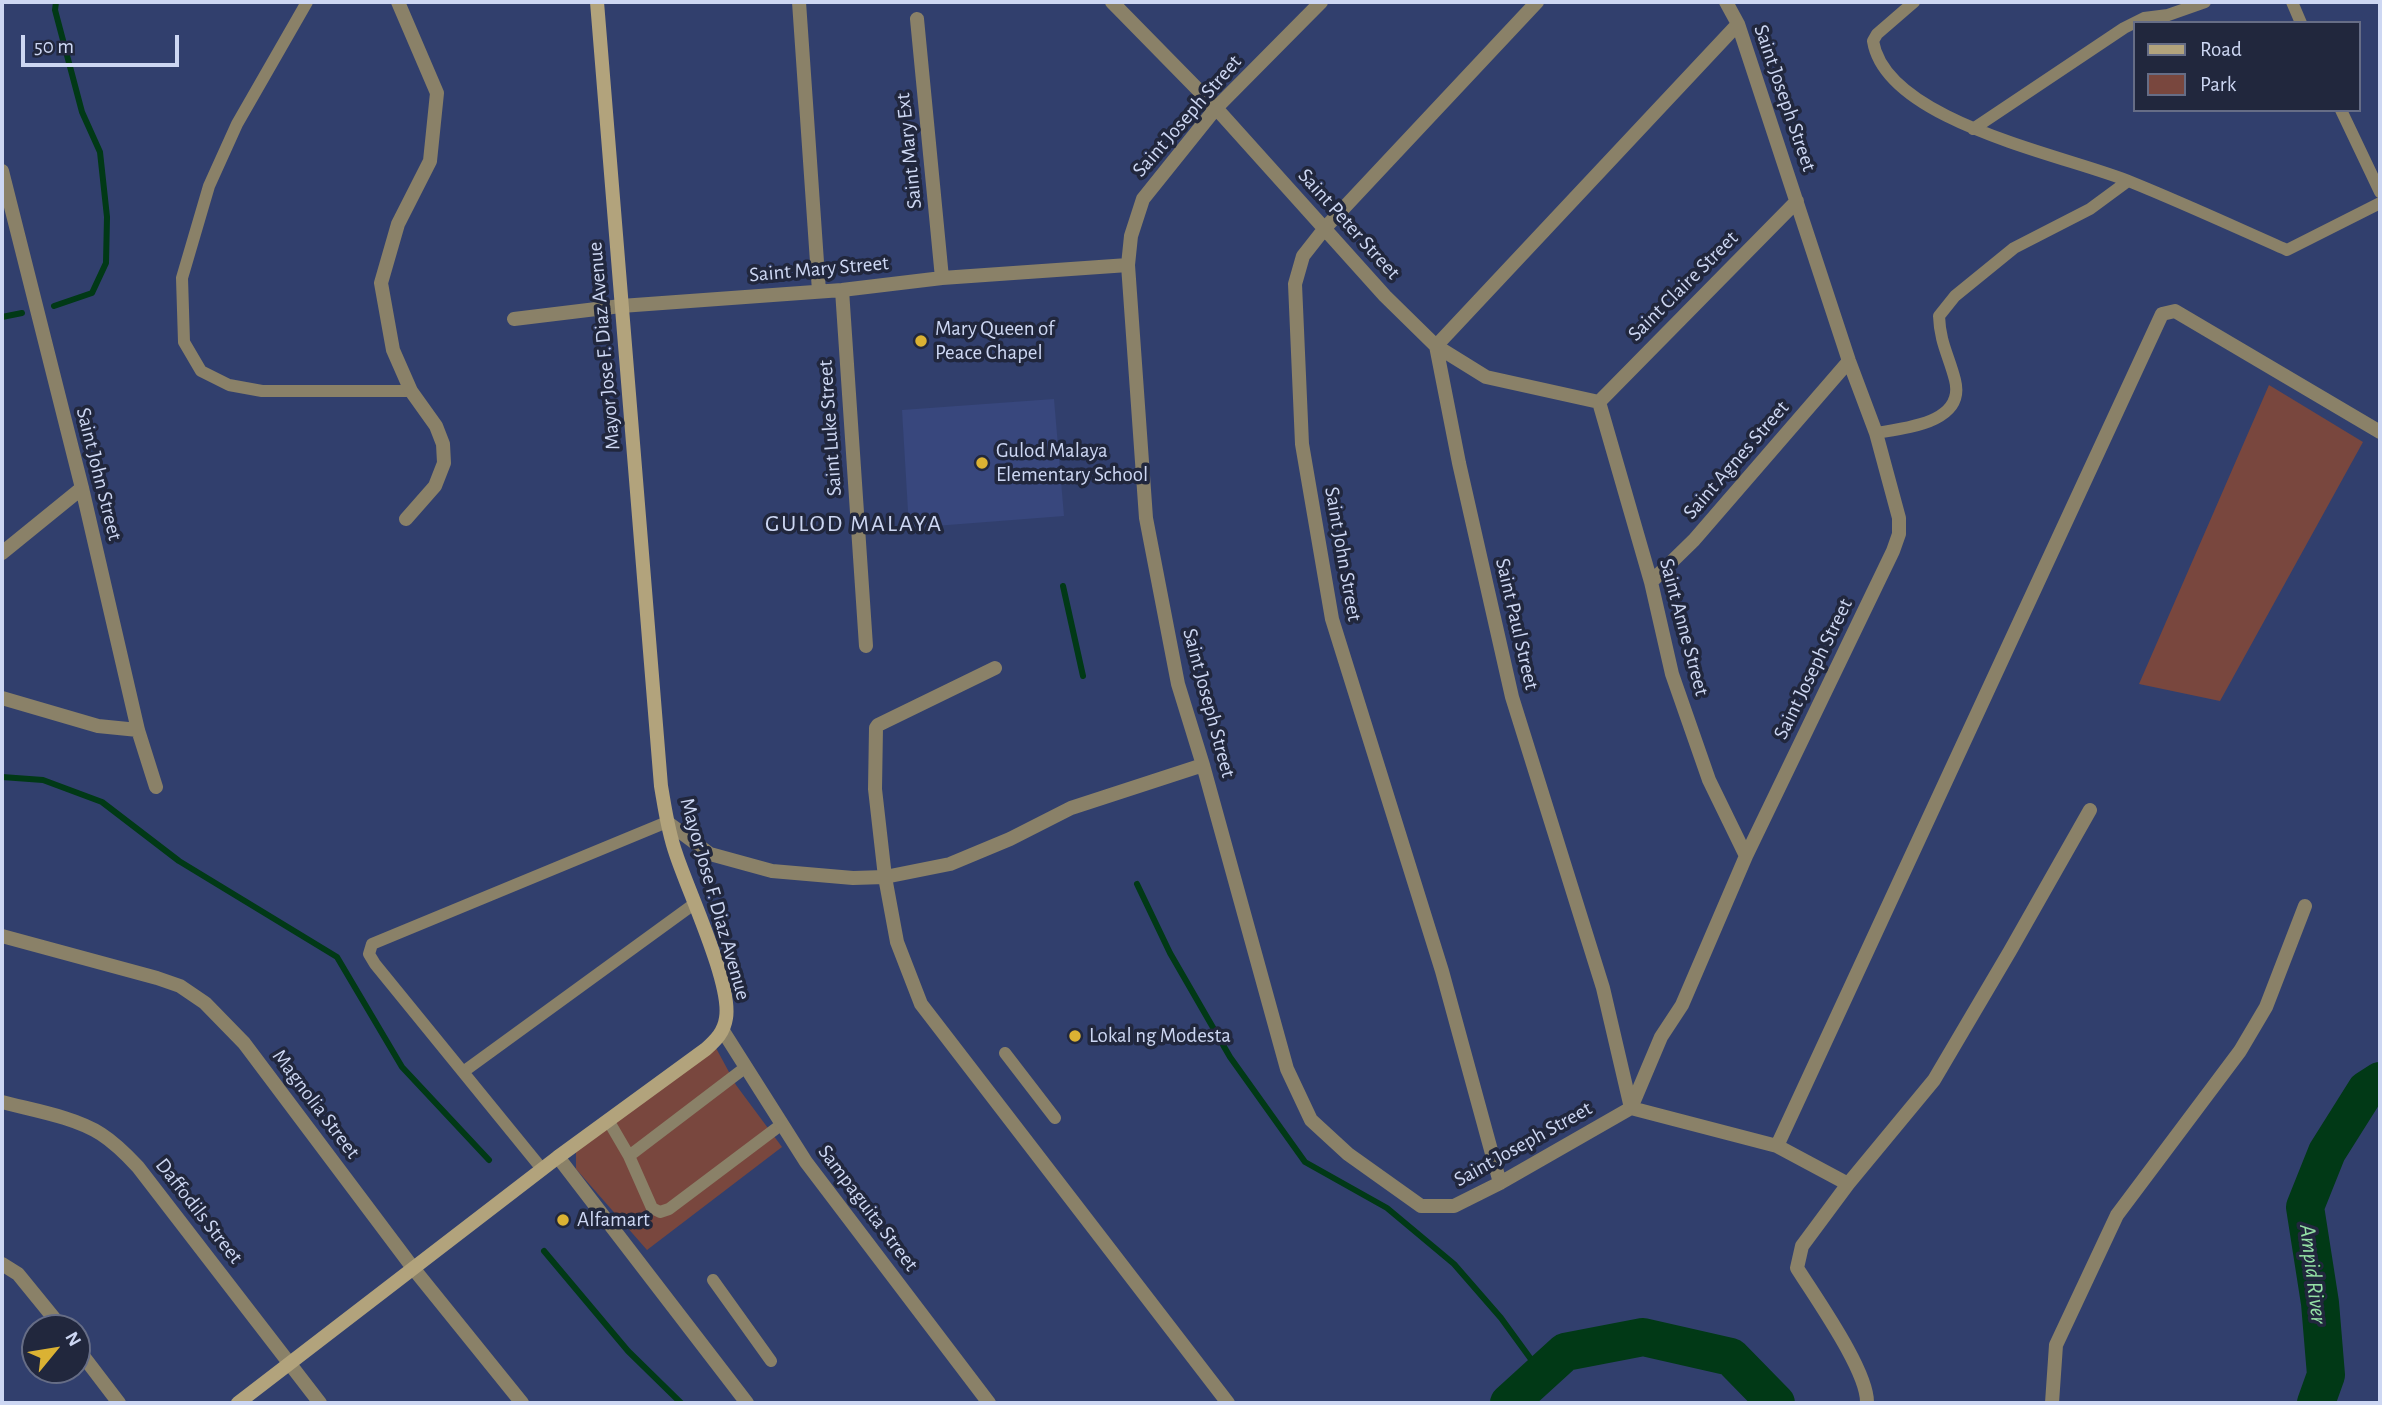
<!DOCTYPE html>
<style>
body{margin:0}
#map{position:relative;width:2382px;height:1405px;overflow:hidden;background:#313f6d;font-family:"Alegreya Sans",sans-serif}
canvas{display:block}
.frame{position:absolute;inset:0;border:4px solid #cdd7f3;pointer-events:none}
.legend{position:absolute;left:2133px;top:21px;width:228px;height:91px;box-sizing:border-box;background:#21273d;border:2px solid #666d86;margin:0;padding:9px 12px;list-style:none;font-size:21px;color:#cdd7f3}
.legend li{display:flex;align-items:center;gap:14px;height:35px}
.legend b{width:35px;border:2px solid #666d86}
.north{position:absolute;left:21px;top:1314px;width:70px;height:70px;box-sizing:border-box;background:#21273d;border:2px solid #666d86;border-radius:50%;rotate:60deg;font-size:19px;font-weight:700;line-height:28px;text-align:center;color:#cdd7f3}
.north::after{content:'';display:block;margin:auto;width:24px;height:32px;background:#dbb233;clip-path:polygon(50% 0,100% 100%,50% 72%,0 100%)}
.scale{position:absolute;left:21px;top:35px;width:158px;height:32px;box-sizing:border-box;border:4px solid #cdd7f3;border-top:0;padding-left:9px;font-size:21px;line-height:24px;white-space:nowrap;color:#cdd7f3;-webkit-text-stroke:5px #21273d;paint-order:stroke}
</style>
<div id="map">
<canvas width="2382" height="1405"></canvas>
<div class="frame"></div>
<ul class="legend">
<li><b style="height:9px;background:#b2a37c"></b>Road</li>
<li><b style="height:19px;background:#79473e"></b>Park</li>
</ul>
<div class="north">N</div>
<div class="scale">50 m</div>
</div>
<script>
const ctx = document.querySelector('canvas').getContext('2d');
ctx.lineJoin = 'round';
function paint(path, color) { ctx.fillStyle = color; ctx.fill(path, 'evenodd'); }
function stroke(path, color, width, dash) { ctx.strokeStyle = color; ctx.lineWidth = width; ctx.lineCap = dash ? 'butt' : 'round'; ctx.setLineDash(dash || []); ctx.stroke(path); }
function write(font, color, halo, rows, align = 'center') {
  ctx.font = font + ' "Alegreya Sans",sans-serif'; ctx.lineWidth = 7; ctx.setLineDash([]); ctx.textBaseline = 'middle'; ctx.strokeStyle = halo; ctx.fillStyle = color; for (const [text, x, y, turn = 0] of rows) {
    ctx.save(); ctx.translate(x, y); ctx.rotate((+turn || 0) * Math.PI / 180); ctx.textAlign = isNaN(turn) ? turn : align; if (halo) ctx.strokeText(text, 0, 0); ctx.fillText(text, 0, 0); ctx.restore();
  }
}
paint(new Path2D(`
 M1054,399L1064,516L909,528L902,410Z`), '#38477d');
paint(new Path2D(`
 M2269,385L2363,442L2220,701L2139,684Z
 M716,1048L736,1085L782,1147L647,1250L576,1169V1151Z`), '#79473e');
stroke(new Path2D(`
 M54,306L92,293L106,263L107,217L100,152L82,112L55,10L56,2
 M2,317L22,313
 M1063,586L1083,676
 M2,777L43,780L102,802L179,861L337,957L402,1067L489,1160
 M1137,884L1170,953L1230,1057L1305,1162L1387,1208L1454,1264L1501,1318L1541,1373
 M544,1251L628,1351L681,1403`), '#013916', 6);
stroke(new Path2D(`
 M1509,1403L1565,1352L1643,1337L1731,1357L1776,1403
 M2316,1403L2326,1375L2320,1303L2305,1207L2327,1152L2366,1090L2380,1081`), '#013916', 38);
stroke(new Path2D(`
 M307,2L237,124L209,186L182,278L184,342L201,371L229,385L262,391H411
 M1914,2L1877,34L1873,41C1886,122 2065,155 2131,182C2183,203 2235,227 2287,250L2380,203
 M2292,2L2301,23
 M2341,110L2380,192
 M1973,129L2124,28L2144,18L2168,15L2205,2
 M1876,433C1905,428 1966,423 1955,380C1949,356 1940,343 1939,316L1955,296L2014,248L2090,209L2128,181
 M1005,1053L1055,1118
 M746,1067L629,1156L652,1208L660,1212L669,1209L782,1124
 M463,1072L694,904
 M608,1120L629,1156
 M542,1169L375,964L369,954L372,944L667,822
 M713,1280L771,1361`), '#8a8168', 12);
stroke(new Path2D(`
 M398,2L437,93L430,161L398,224L381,283L393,350L411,391L436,426L443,444L444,463L435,486L406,519
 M799,2L819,291
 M1112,2L1216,108L1385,296L1436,346L1486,377L1599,402
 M1321,2L1216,108L1143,199L1131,236L1128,265L1146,518L1178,684L1203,765L1287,1069L1311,1120L1348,1154L1421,1206H1454L1500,1183L1631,1108L1661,1037L1682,1005L1746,856L1893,551L1899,534V518L1876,433L1849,361L1738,24L1726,2
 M917,19L942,278
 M1738,24L1436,346L1459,463L1512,697L1603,988L1631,1108L1777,1146L1848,1184
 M2,171L82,488L138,730L156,787
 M842,290L866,646
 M514,319L621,306L842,290L942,278L1128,265
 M1599,402L1651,582L1672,674L1709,780L1746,856
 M1599,402L1797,201
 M2,553L82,488
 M1651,582L1694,540L1849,361
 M995,668L878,725L876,728L875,789L885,877L897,942L921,1004L1228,1403
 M2,698L98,726L138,730
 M667,822L710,854L772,871L853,878L885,877L950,864L1010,839L1071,808L1203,765
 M2,936L157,978L180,986L205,1003L244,1043L413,1268L522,1403
 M723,1031L806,1162L989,1403
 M2,1102C32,1110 75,1117 101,1134C115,1143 126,1154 138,1167L320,1403
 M1777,1146L2162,314L2175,311L2380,432
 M558,1157L747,1403
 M1500,1183L1442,971L1332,619L1302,444L1295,284L1303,256L1325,228L1537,2
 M2,1264L18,1274L62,1328
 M77,1348L119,1403
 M1867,1403C1868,1371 1815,1297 1797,1268L1802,1246L1848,1184L1934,1080L2010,951L2090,810
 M2052,1403L2056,1345L2117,1215L2240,1051L2266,1007L2305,906`), '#8a8168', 14);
stroke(new Path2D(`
 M238,1403L558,1157L706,1049C716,1040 724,1032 726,1018C732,984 688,891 676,854C668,832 665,809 661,786L597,2`), '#b2a37c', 14);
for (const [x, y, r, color] of [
 [921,341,7,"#dbb233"],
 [982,463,7,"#dbb233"],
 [1075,1036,7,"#dbb233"],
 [563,1220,7,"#dbb233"]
]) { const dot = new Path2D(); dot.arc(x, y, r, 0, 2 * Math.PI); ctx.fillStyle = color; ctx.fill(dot); stroke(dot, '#21273d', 2.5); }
write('21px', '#cdd7f3', '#21273d', [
 ["Saint Joseph Street",1785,98,71],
 ["Saint Joseph Street",1187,116,-49],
 ["Saint Mary Ext",909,151,-96],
 ["Saint Peter Street",1349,224,48],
 ["Saint Mary Street",819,269,-5],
 ["Saint Claire Street",1683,286,-45],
 ["Mayor Jose F. Diaz Avenue",604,346,-95],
 ["Saint Luke Street",830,428,-94],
 ["Saint Agnes Street",1736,460,-49],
 ["Saint John Street",99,474,76],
 ["Saint John Street",1343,554,80],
 ["Saint Paul Street",1517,624,77],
 ["Saint Anne Street",1684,627,75],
 ["Saint Joseph Street",1813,669,-64],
 ["Saint Joseph Street",1209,703,75],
 ["Mayor Jose F. Diaz Avenue",715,899,74],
 ["Magnolia Street",316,1104,53],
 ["Saint Joseph Street",1523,1144,-29],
 ["Sampaguita Street",868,1208,53],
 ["Daffodils Street",199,1211,52]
]);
write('21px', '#cdd7f3', '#21273d', [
 ["Mary Queen of",935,329],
 ["Peace Chapel",935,353],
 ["Gulod Malaya",996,451],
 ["Elementary School",996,475],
 ["Lokal ng Modesta",1089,1036],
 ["Alfamart",577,1220]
], 'left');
write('italic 23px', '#94e0a5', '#21273d', [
 ["Ampid River",2313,1274,83]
]);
ctx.letterSpacing = '2px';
write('24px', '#cdd7f3', '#21273d', [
 ["GULOD MALAYA",854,524]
]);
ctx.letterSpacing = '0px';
</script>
